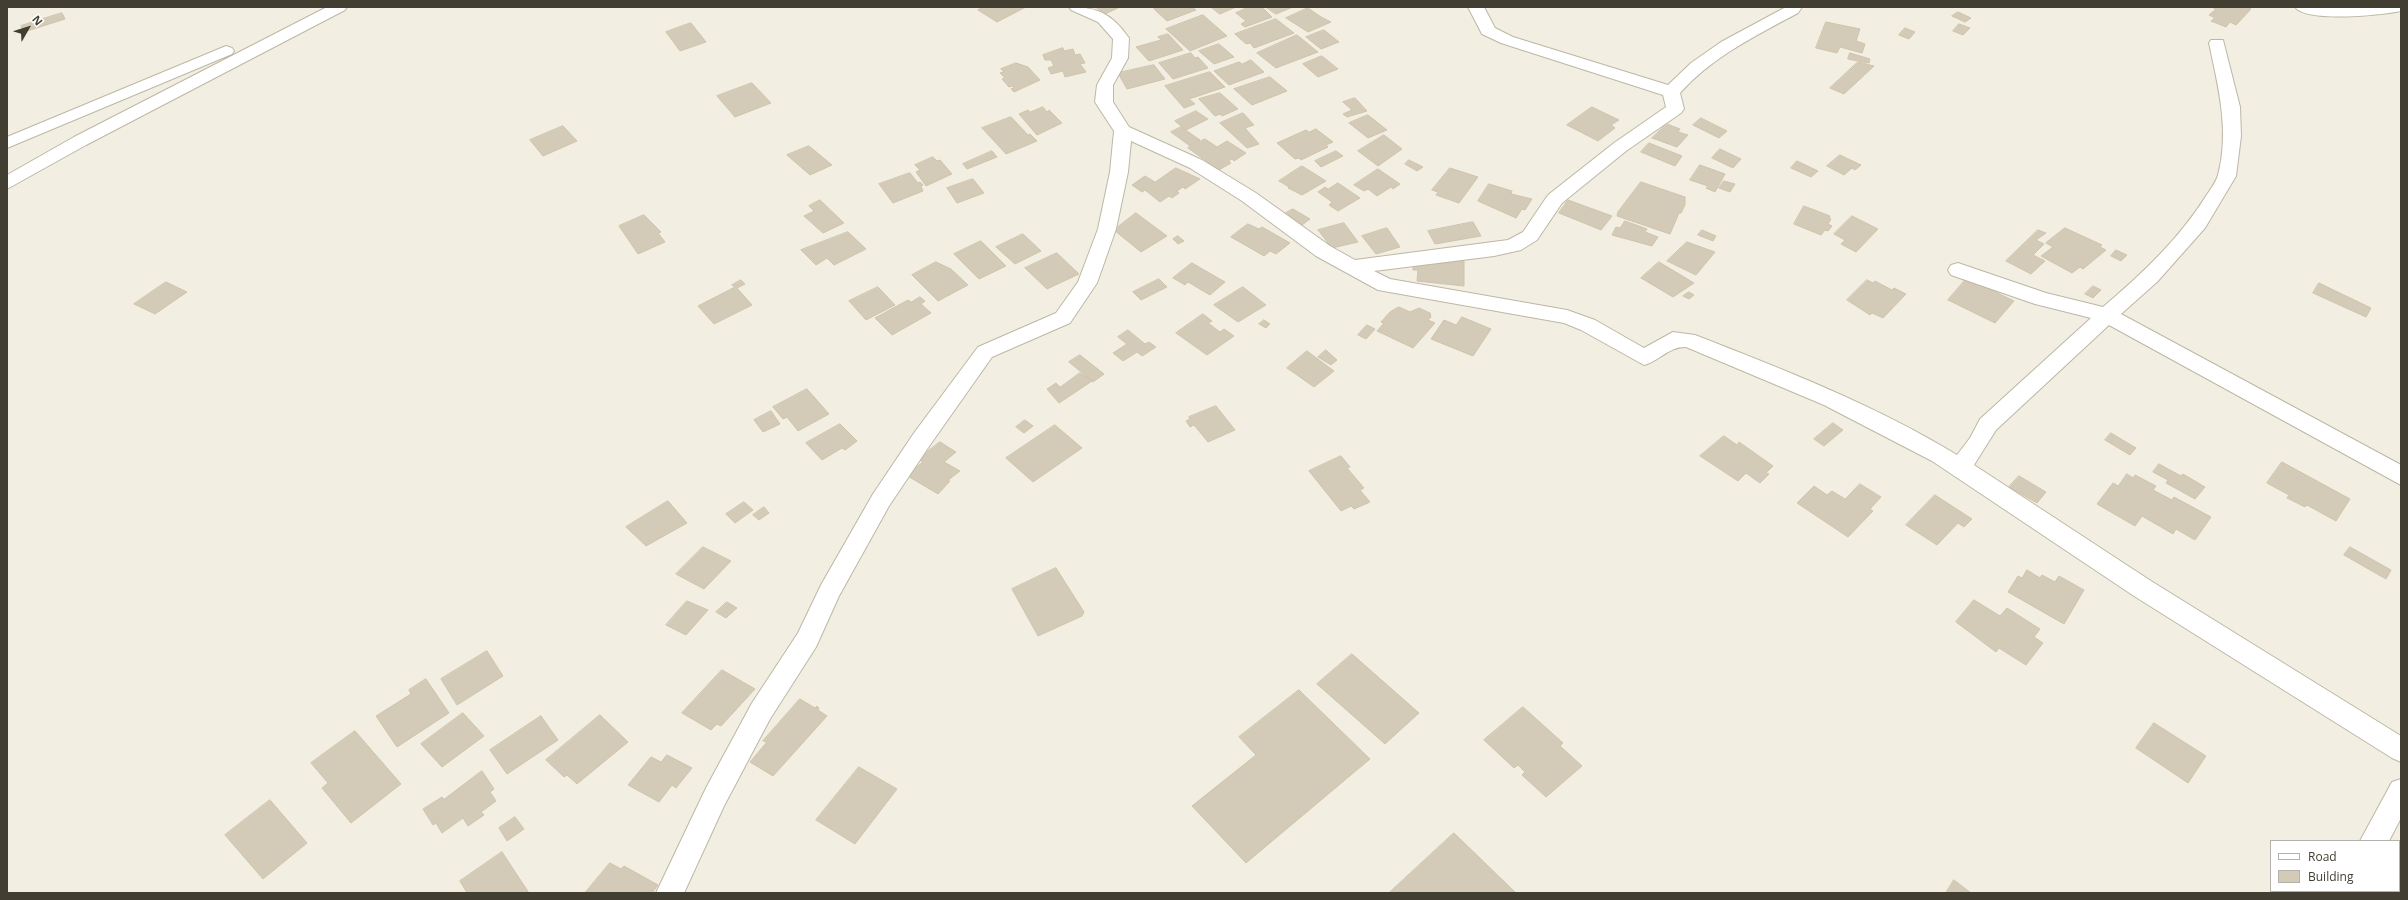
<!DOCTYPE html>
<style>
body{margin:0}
#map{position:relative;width:2408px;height:900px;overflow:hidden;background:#f2eee2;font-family:"Open Sans",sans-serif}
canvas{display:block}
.frame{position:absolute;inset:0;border:8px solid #433e32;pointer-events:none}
.legend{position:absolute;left:2270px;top:840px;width:130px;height:52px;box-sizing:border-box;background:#fff;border:1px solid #b4b2ad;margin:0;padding:5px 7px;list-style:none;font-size:12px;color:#433e32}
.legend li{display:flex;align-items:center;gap:8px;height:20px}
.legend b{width:20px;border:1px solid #b4b2ad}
.north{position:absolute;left:8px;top:8px;width:40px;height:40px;-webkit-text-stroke:3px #fff;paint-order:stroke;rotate:51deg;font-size:11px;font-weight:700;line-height:16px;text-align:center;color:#433e32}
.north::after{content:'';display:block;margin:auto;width:14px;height:18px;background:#433e32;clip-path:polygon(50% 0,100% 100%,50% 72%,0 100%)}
</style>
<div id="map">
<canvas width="2408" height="900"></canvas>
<div class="frame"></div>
<ul class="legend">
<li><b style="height:5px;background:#fff"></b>Road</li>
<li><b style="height:11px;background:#d3cbb7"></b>Building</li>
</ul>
<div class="north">N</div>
</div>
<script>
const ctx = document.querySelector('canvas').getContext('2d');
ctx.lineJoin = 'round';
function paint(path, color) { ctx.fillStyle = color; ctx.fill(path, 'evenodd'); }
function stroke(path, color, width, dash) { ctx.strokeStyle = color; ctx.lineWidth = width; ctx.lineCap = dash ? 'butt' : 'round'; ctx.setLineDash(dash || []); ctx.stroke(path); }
const building = new Path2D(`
 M984,7H1026L997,22L978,10Z
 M1096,7H1120L1105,14Z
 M1159,7H1192L1196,10L1167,21L1154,9Z
 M1211,7H1236L1220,14Z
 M1249,7H1262L1272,17L1245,27L1241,24L1246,21L1236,13Z
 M1266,7H1293L1276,14Z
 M2211,7H2246L2251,9L2236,25L2230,22L2226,27L2211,21L2215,18L2209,15L2216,9Z
 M1308,8L1321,17L1331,22L1308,32L1286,18Z
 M1958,12L1971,18L1965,22L1952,16Z
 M62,13L65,19L24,32L21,26Z
 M1203,15L1227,36L1190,51L1166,29Z
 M1276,19L1294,33L1254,48L1250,43L1246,44L1235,34Z
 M1826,22L1860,29L1856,41L1865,44L1862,53L1840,47L1837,53L1816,48Z
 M691,23L706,42L680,51L666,32Z
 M1959,24L1970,28L1963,35L1953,31Z
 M1905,28L1915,32L1909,39L1899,35Z
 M1324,30L1339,42L1321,49L1306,37Z
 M1168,34L1183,50L1149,61L1136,47L1161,40L1158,37Z
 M1297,35L1318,52L1276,68L1257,53Z
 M1219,44L1234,57L1214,64L1199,51Z
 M1063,48L1064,51L1073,49L1075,55L1080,54L1085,63L1080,64L1086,72L1065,77L1063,71L1051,74L1048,68L1054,66L1051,60H1045L1043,55Z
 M1191,53L1195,58L1198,57L1208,68L1173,79L1159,63Z
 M1850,53L1870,59L1869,63L1848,59Z
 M1322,56L1338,69L1318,77L1303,64Z
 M1251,60L1264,72L1229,85L1214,71L1239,62L1242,64Z
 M1858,62L1874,66L1844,94L1830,88Z
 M1016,63L1028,67L1040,80L1014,92L1011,89L1014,88L1012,86L1009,87L1002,79L1005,78L1000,73L1004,72L1001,69Z
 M1154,65L1165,79L1127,89L1118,73Z
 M1210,72L1225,87L1189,99L1195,104L1184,108L1165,86Z
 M1270,77L1287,91L1252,105L1234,89Z
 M752,83L771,103L735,117L717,96Z
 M1220,93L1238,109L1222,116L1220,114L1215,116L1199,99Z
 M1355,98L1367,111L1347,117L1343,114L1352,110L1343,102Z
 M1043,107L1047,112L1049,110L1062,123L1037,135L1019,114L1028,110L1030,112Z
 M1592,107L1619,120L1611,125L1615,128L1598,141L1567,125Z
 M1196,111L1208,119L1186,130L1175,121Z
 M1243,113L1254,125L1245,128L1259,144L1247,148L1220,123Z
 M1368,115L1387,130L1368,138L1349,123Z
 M1011,117L1028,135L1030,134L1037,141L1006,154L982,128Z
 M1701,118L1727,131L1719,138L1693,125Z
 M1667,124L1680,129L1678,132L1688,135L1677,147L1652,138Z
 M563,126L577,141L543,156L530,140Z
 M1181,127L1200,140L1190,146L1171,132Z
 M1316,129L1333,142L1326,145L1328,147L1301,160L1299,158L1295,159L1277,143L1306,130L1309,132Z
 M1384,135L1402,149L1378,166L1358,151Z
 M1205,139L1217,147L1227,141L1246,153L1234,161L1232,159L1228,161L1231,163L1219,170L1188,148Z
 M1649,143L1682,156L1675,166L1641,152Z
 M809,146L832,165L810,175L787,155Z
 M1720,149L1741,159L1733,168L1712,158Z
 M992,151L997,157L967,169L963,164Z
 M1336,151L1343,156L1321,167L1315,161Z
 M1840,155L1861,165L1855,170L1852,168L1844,175L1827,166Z
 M933,157L937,161L940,160L952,174L926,186L916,172L920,170L915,165Z
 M1409,160L1423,167L1417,171L1405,164Z
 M1797,161L1818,171L1811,177L1791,168Z
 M1700,165L1725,174L1715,192L1706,188L1708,186L1690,180Z
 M1302,166L1326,181L1302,195L1288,188L1289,187L1279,181Z
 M1176,168L1200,179L1185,189L1183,187L1177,191L1179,193L1172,198L1169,196L1160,202L1145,190L1142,192L1132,185L1145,176L1155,182Z
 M1450,168L1478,177L1459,203L1436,195L1438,192L1432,190Z
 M1378,169L1400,184L1393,189L1391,187L1377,196L1368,189L1364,191L1354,185Z
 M910,173L918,183L920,182L923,185L921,186L923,191L893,203L879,184Z
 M973,179L984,193L957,203L947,188Z
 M1724,181L1735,184L1730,192L1719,188Z
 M1641,182L1685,197V205L1681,213H1679L1670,234L1617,216L1618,212Z
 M1338,183L1360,198L1338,211L1329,205L1332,202L1318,192L1325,187L1328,189Z
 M1489,184L1512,191L1511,194L1532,199L1525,210L1522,209L1516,218L1478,201Z
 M820,200L844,223L823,233L804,216L814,211L809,206Z
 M1568,200L1612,216L1601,230L1559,213Z
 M1804,206L1830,216L1829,218L1831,219L1828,224L1832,226L1828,231L1825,230L1821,235L1794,224Z
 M1293,209L1310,219L1302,225L1284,214Z
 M1136,213L1167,236L1141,252L1114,230Z
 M644,215L661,232L658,233L665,242L638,254L619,226Z
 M1852,216L1878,229L1856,252L1841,244L1845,240L1834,234Z
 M1625,221L1647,229L1645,232L1658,237L1652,246L1612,235L1616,227L1620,228Z
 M1473,222L1481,236L1435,244L1428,231Z
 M1344,223L1358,242L1332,248L1318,230Z
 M1248,224L1259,229L1262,227L1290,243L1276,254L1270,251L1264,256L1231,237Z
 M1387,228L1400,247L1376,254L1362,236Z
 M2065,228L2102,245L2100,247L2106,250L2083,269L2080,267L2072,273L2041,256L2053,247L2046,243Z
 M1702,230L1716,236L1713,241L1698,235Z
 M2038,230L2046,233L2036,240L2044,244L2033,255L2045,261L2031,274L2006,261Z
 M848,232L866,249L834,265L827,258L816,265L801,250Z
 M1023,234L1041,251L1015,264L996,247Z
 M1178,236L1184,241L1178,244L1173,239Z
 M981,241L1006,266L979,279L954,254Z
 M1687,242L1715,252L1696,275L1667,261Z
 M2116,250L2127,255L2121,261L2111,256Z
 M1057,253L1079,274L1047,289L1025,268Z
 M1450,260L1464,261V286L1417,281L1418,270H1413V262L1450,263Z
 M936,262L951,269L968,285L938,301L912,275Z
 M1659,262L1694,283L1673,297L1641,278Z
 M1192,263L1225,282L1210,295L1188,282L1185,285L1173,278Z
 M1967,278L2014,301L1995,323L1948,300Z
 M1159,279L1167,287L1141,300L1133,292Z
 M741,280L745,284L737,288L752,305L714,324L698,306L735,287L732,285Z
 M1867,280L1873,283L1875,281L1892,290L1894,288L1906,294L1883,318L1872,313L1870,315L1847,300Z
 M166,282L187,292L155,314L134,304Z
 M2319,283L2371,308L2366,317L2313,293Z
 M2093,286L2101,290L2093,298L2085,294Z
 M878,287L895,305L866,320L849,301Z
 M1243,287L1266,305L1238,322L1214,305Z
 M1689,292L1694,295L1689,299L1683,296Z
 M920,297L925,301L921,304L931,313L892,335L875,318L908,300L911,302Z
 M1399,307L1410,312L1419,308L1430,313L1431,317L1428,320L1435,323L1413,348L1377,331L1384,323L1381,322L1390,312Z
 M1203,314L1212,321L1208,323L1220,332L1224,329L1234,336L1207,355L1176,333Z
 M1462,317L1491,329L1473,356L1431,339L1444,320L1456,325Z
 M1264,320L1270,324L1266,328L1259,324Z
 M1367,325L1375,329L1366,339L1358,335Z
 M1128,330L1145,344L1149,342L1156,347L1142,356L1137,352L1123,361L1113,353L1127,344L1118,337Z
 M1326,350L1337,360L1331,365L1318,357Z
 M1307,351L1334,371L1314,387L1287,368Z
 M1080,355L1104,374L1093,382L1069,362Z
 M1080,373L1092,381L1059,403L1047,389L1056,383L1060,387Z
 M807,389L829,414L798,431L787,417L783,419L773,407Z
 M1216,406L1235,430L1208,442L1194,425L1190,427L1186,421L1190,419L1189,417Z
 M771,411L780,424L763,432L754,420Z
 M1025,420L1033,426L1024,433L1016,427Z
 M1833,423L1843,430L1824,446L1814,439Z
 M840,424L857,441L845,450L842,448L822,460L806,443Z
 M1055,425L1082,448L1033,482L1006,458Z
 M2111,433L2136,448L2130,455L2105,440Z
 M1724,436L1737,445L1739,442L1773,466L1766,473L1769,474L1760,483L1746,473L1738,481L1700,456Z
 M940,442L956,452L944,462L960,471L947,481H950L938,494L906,475L923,462L918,459Z
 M1341,456L1350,467L1347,468L1364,488L1360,490L1370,502L1354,509L1351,506L1341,511L1309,471Z
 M2282,462L2350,499L2336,521L2307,505L2305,507L2287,498L2289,495L2267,483Z
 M2159,464L2181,476L2183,474L2205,487L2195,499L2166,483L2168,480L2153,472Z
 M2127,474L2133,478L2135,475L2156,486L2153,490L2172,500L2174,497L2211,517L2195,540L2176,529L2173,534L2142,516L2135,526L2097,504L2113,483L2118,486Z
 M2019,476L2046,492L2037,503L2009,487Z
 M1860,484L1881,497L1870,509L1873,511L1848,537L1797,503L1814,486L1827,495L1832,491L1845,499Z
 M1935,495L1972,519L1964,527L1958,523L1937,545L1906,525Z
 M668,501L687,523L646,546L626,527Z
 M744,502L753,510L735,523L726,514Z
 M764,507L769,513L759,520L753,515Z
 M703,547L731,561L704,589L676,574Z
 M2350,547L2391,570L2386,579L2344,555Z
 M1056,568L1084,612L1082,616L1038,636L1012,589Z
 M2027,570L2040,578L2042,575L2055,582L2059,576L2084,590L2064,624L2008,592L2018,576L2022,578Z
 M1974,600L2000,616L2007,608L2040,629L2034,637L2043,643L2026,665L1999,648L1996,652L1956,622Z
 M687,601L708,610L686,635L666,625Z
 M727,602L737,608L726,618L716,612Z
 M487,651L503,676L457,705L441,679Z
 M1352,654L1419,713L1385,744L1317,684Z
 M722,670L755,689L721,726L717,724L711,730L682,713Z
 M426,679L449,713L397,747L376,716L411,694L409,690Z
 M1299,690L1370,759L1246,863L1192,806L1256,755L1239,737Z
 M800,699L815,708L817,706L819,708L818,710L827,716L773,776L750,762L767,742L763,741Z
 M1523,707L1563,743L1560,746L1582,766L1546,797L1522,775L1525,772L1518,765L1514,768L1484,740Z
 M463,713L484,736L442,767L421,744Z
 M600,715L628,742L577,784L567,775L564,777L546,760Z
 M541,716L558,740L507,774L490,750Z
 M2154,723L2206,756L2188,783L2136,748Z
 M355,731L401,784L351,823L322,788L328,783L311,763Z
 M667,755L692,768L676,788L672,785L659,802L628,785L651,757L661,762Z
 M859,767L897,789L855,844L816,820Z
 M482,771L494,789L490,792L496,801L481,812L484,815L468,826L463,818L442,833L436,823L433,825L423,809L442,797L444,799Z
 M270,800L307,843L263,879L225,835Z
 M515,817L524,829L507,841L499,828Z
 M1454,833L1516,893H1389Z
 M502,852L529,893H467L460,881Z
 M610,863L621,869L624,866L658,885L652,893H585Z
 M1954,880L1971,893H1946Z`);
paint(building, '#d3cbb7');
stroke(building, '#cfc3aa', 1);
const minor = new Path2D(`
 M327,7H347L345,10L86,145L7,189V175L74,137Z
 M1069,7C1098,7 1112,14 1129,38L1128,58L1113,85V102L1129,127L1202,160L1256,193L1330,246L1355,260L1508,240L1523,232L1548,195L1614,143L1666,107L1663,95L1501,43L1482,34L1468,7H1484L1495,28L1513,37L1668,85L1691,63L1721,42L1786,7H1802L1798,13C1755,36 1712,57 1680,93L1684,109L1681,113L1626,151L1562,203L1537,240L1521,250L1494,256L1374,271L1390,279L1567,310L1595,320L1644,348L1673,332L1695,335C1785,370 1875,405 1957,455L1970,438L1980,419L2091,318L2035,304L1951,275L1948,270L1951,265L1958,263L2046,293L2103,307C2142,274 2179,239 2206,196C2210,190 2216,182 2218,175C2230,131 2218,86 2209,43L2211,40H2223L2240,107L2241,136L2236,176L2205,228L2157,282L2121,314L2401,465V485L2109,325L1996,430L1974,465L2151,581L2401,736V762L2392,758L2134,596L1932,461L1824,405L1686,347C1670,346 1659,361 1644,365L1581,330L1564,323L1378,290L1316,256L1242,201L1190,168L1131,141L1128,172L1116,229L1097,283L1070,323L992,357L930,445L889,506L839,596L816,647L770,719L724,806L684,893H656L706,788L752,703L798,633L821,585L873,494L914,433L978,347L1056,313L1078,282L1098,229L1110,172L1114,131L1095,102L1097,85L1112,58L1113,39L1098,22L1071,10Z
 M2295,7H2401V11C2383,15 2306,23 2295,7Z
 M226,46L232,48L234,51L232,54L7,148V137Z
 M2401,779V818L2389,841H2360L2392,782Z
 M2365,891H2393V893H2365Z`);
stroke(minor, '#bdb7a4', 2);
paint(minor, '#fff');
</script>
